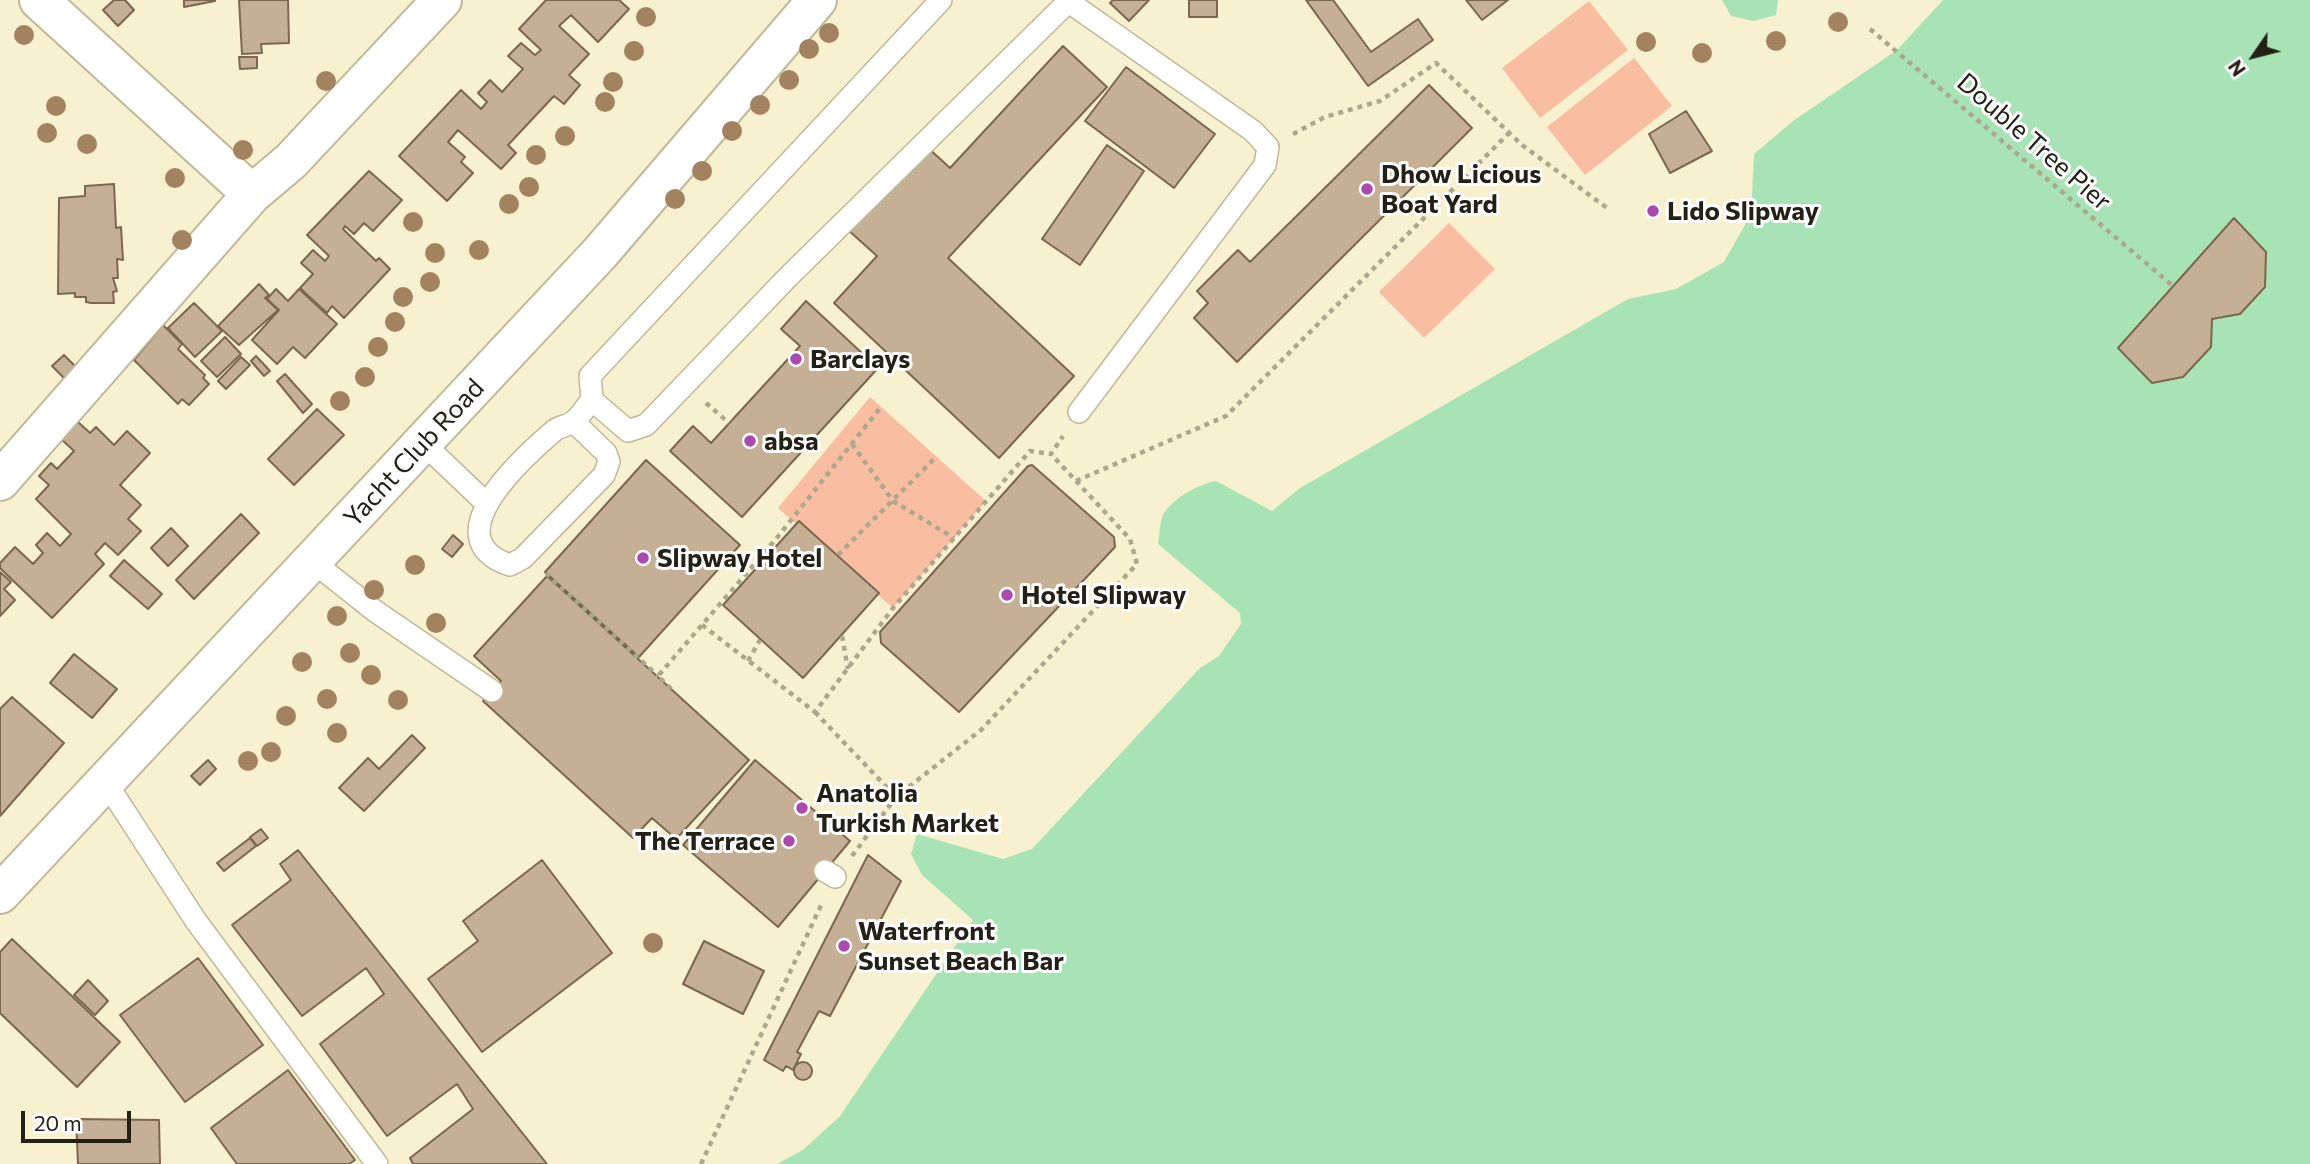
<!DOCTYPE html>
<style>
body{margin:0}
#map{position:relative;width:2310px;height:1164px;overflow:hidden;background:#f7f1d0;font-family:Commissioner,sans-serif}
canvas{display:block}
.north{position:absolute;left:2219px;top:21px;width:70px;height:70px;-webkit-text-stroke:5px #fff;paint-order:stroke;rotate:235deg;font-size:19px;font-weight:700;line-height:28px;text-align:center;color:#232115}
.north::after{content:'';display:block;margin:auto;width:24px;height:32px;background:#232115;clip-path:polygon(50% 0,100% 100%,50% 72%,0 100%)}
.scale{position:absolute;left:21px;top:1111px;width:110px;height:32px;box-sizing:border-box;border:4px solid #232115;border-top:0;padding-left:9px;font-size:21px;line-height:24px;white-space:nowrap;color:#232115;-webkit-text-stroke:5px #fff;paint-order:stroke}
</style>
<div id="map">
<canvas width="2310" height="1164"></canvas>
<div class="north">N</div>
<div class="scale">20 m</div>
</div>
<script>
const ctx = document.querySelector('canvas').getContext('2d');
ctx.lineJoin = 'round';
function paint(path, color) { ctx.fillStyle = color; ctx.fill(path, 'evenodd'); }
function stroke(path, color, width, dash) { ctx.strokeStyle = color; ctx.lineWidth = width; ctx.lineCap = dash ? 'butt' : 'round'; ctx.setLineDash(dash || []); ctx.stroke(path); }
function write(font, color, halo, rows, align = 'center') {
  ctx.font = font + ' Commissioner,sans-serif'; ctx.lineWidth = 6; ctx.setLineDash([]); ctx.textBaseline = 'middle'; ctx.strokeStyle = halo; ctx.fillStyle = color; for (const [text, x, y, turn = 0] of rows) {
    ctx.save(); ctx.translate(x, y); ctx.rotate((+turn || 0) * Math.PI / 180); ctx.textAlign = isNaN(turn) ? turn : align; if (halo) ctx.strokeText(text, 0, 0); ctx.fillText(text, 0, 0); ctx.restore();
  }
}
paint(new Path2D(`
 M1589,1L1628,50L1540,118L1502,68Z
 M1634,58L1672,106L1585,175L1547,127Z
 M1449,223L1495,269L1424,338L1379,292Z
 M870,397L986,501L893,608L778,508Z`), '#f9bda2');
paint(new Path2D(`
 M1722,0H1778L1776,15L1754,21L1731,16Z
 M1943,0H2310V1164H777L803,1150L840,1116L973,920L922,875L911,854L917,834L1003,859L1032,849L1200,668L1219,656L1241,624L1240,613L1158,544C1160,535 1159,523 1163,515C1173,497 1198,485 1216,481L1272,511L1300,488L1628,299L1676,289L1724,262L1751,214L1754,154L1793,121L1897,50Z`), '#a8e3b6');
const building = new Path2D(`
 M114,0H125L134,10L118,26L103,10Z
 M184,0H215V1L184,7Z
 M239,0H288L289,43L261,44L262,53L242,54Z
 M546,0H619L629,9L598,42L571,15L559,26L589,54L569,75L580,85L564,104L554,96L508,145L516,153L501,169L458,130L448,142L465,157L461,162L473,173L447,201L399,156L461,90L481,109L487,102L478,93L490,80L502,92L523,69L508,56L521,43L535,55L541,50L519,29Z
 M1113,0H1149L1129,21L1110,3Z
 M1189,0H1217V17H1189Z
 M1306,0H1333L1371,52L1418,19L1433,40L1368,86Z
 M1466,0H1508L1482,20Z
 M1063,46L1107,87L948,258L1074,376L999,458L834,303L877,256L847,229L925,145L950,168Z
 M239,57H257V68L240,69Z
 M1126,67L1215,134L1174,188L1085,121Z
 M1429,85L1472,128L1237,362L1194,318L1208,303L1197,291L1238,250L1250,262Z
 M1686,111L1712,151L1670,173L1649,134Z
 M1107,145L1144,171L1080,265L1042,239Z
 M369,171L402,200L373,231L364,223L354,234L345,226L343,229L376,261L379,258L390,269L344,318L332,306L327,313L300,288L313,274L301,263L313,250L325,261L329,256L307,235Z
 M114,184L116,228L121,227L123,260L117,259L118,278H113L117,291L113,292L114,303H91L86,302V297H75V293L58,294L59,198L85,196V186Z
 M2234,218L2266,252L2265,287L2240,314L2212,319L2211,347L2183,377L2152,383L2118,348Z
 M259,284L269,295L265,298L278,310L239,345L218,326Z
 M276,289L288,301L299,289L337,324L305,358L293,347L277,364L252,340L279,310L267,299Z
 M806,301L878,368L742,517L670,451L693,426L711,443L800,346L781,329Z
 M194,303L222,331L195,357L168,328Z
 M163,325L182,344L178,349L205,375L203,378L209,384L189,405L182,399L178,404L134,360Z
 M225,337L241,354L217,377L201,361Z
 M64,355L77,368L65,379L52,366Z
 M256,356L270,371L264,376L251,361Z
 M241,357L250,365L226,389L218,381Z
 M285,374L312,404L303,413L277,381Z
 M317,409L344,435L294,485L268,459Z
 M78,422L90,433L96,427L114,445L127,431L150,453L120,485L141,505L128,519L141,531L118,555L105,543L95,554L104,564L52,618L0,568V563L15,547L33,564L43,553L36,545L47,533L60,546L71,534L36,499L49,485L39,476L51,463L57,469L74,451L61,439Z
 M646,460L740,545L639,657L545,572Z
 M1032,465L1114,537L1115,547L959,712L881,643L880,632L1028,466Z
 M241,514L259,533L194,599L176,580Z
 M799,521L879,593L803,678L723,605Z
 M171,528L188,546L168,566L151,548Z
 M453,535L463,544L452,557L442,549Z
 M124,560L162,594L148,609L110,576Z
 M0,572L11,582L4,589L15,600L0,616Z
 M547,576L749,760L676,839L652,818L633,838L483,701L501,681L474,656Z
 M74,654L117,689L92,718L50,683Z
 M12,697L64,743L0,816V709Z
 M412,735L425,748L364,811L339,788L368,758L379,769Z
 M208,760L216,769L200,785L191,776Z
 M755,760L850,841L778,927L683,845Z
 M261,829L268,838L257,846L250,837Z
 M250,838L256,846L224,871L217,863Z
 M298,850L547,1164H413L410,1158L473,1109L457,1084L387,1136L320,1044L384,994L366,968L302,1016L232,925L291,880L280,864Z
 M868,855L901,881L830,1016L819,1011L797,1052L801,1054L793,1070L786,1066L783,1071L764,1060Z
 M542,860L612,953L482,1052L428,979L478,941L463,921Z
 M12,939L120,1042L77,1087L0,1013V952Z
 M704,941L764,971L743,1014L683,984Z
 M198,958L263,1045L185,1102L120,1015Z
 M88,980L108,1001L95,1015L74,995Z
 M794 1071a9 9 0 1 1 18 0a9 9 0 1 1-18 0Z
 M288,1070L355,1160L349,1164H237L211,1128Z
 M76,1119L159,1120L160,1164H78Z`);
paint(building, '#c5b095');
stroke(building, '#7b674f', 2);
const service = new Path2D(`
 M941,0L590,376L592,400L628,431L646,425L789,276L1070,0
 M1066,0L1253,131L1268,147L1265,165L1079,412
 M574,422L606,453L609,462L604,475L523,558L510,565C432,539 522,458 555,430C560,426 569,426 574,421C581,416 586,406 592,400
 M424,444L487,504
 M312,561L375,611L492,691
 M105,781L196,921L377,1164
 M825,871L835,877`);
const minor = new Path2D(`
 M39,0L252,194
 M0,481L252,194L291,161L442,0`);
const tertiary = new Path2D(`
 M0,894L600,253L817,0`);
stroke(service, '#bfb99a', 24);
stroke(minor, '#bfb99a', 42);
stroke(tertiary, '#bfb99a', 42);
stroke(new Path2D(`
 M1870,29L2173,286
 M1293,134L1325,117L1380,101L1436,63L1522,145L1607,208
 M706,403L729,423
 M852,444L893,501L954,538
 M1076,481L1226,416L1509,133
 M838,555L936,457
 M546,573L658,676
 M702,625L815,712L893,608L1030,451L1051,454L1063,436
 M842,636L848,669
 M748,661L760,640
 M671,689L658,676L776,539L881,407
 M815,712L896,797
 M852,856L896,797L981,730L1137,564L1130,539L1051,454
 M701,1164L823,901`), '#aca88e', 4.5, [5, 5]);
stroke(service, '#fff', 21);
stroke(minor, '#fff', 38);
stroke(tertiary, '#fff', 38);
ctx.fillStyle = '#a38260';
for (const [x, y] of [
 [646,17],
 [1838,22],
 [829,33],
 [24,35],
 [1776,41],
 [1646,42],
 [809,49],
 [634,51],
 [1702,53],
 [789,80],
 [326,81],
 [613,82],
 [605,102],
 [760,105],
 [56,106],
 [732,131],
 [47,133],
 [565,136],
 [87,144],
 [243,150],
 [536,155],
 [702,171],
 [175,178],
 [529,187],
 [675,199],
 [509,204],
 [413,222],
 [182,240],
 [479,250],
 [435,253],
 [430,282],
 [403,297],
 [395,322],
 [378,347],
 [365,377],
 [340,401],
 [415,565],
 [374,590],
 [337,616],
 [436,623],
 [350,653],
 [302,662],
 [371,675],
 [327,699],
 [398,700],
 [286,716],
 [337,733],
 [271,752],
 [248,761],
 [653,943]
]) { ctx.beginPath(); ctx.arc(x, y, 10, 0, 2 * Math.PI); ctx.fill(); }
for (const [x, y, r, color] of [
 [1367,189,7,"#ac48ae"],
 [1653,211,7,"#ac48ae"],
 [796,359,7,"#ac48ae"],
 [750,441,7,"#ac48ae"],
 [643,558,7,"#ac48ae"],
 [1007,595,7,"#ac48ae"],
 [802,808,7,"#ac48ae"],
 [789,841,7,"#ac48ae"],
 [844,946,7,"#ac48ae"]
]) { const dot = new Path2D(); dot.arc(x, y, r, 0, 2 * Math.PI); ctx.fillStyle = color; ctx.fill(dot); stroke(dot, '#fff', 2.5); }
write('26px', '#232115', '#fff', [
 ["Double Tree Pier",2034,142,41],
 ["Yacht Club Road",414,453,-47]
]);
write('bold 26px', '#232115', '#fff', [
 ["Dhow Licious",1381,174],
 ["Boat Yard",1381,204],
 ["Lido Slipway",1667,211],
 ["Barclays",810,359],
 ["absa",764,441],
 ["Slipway Hotel",657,558],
 ["Hotel Slipway",1021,595],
 ["Anatolia",816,793],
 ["Turkish Market",816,823],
 ["The Terrace",775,841,"right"],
 ["Waterfront",858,931],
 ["Sunset Beach Bar",858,961]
], 'left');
</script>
